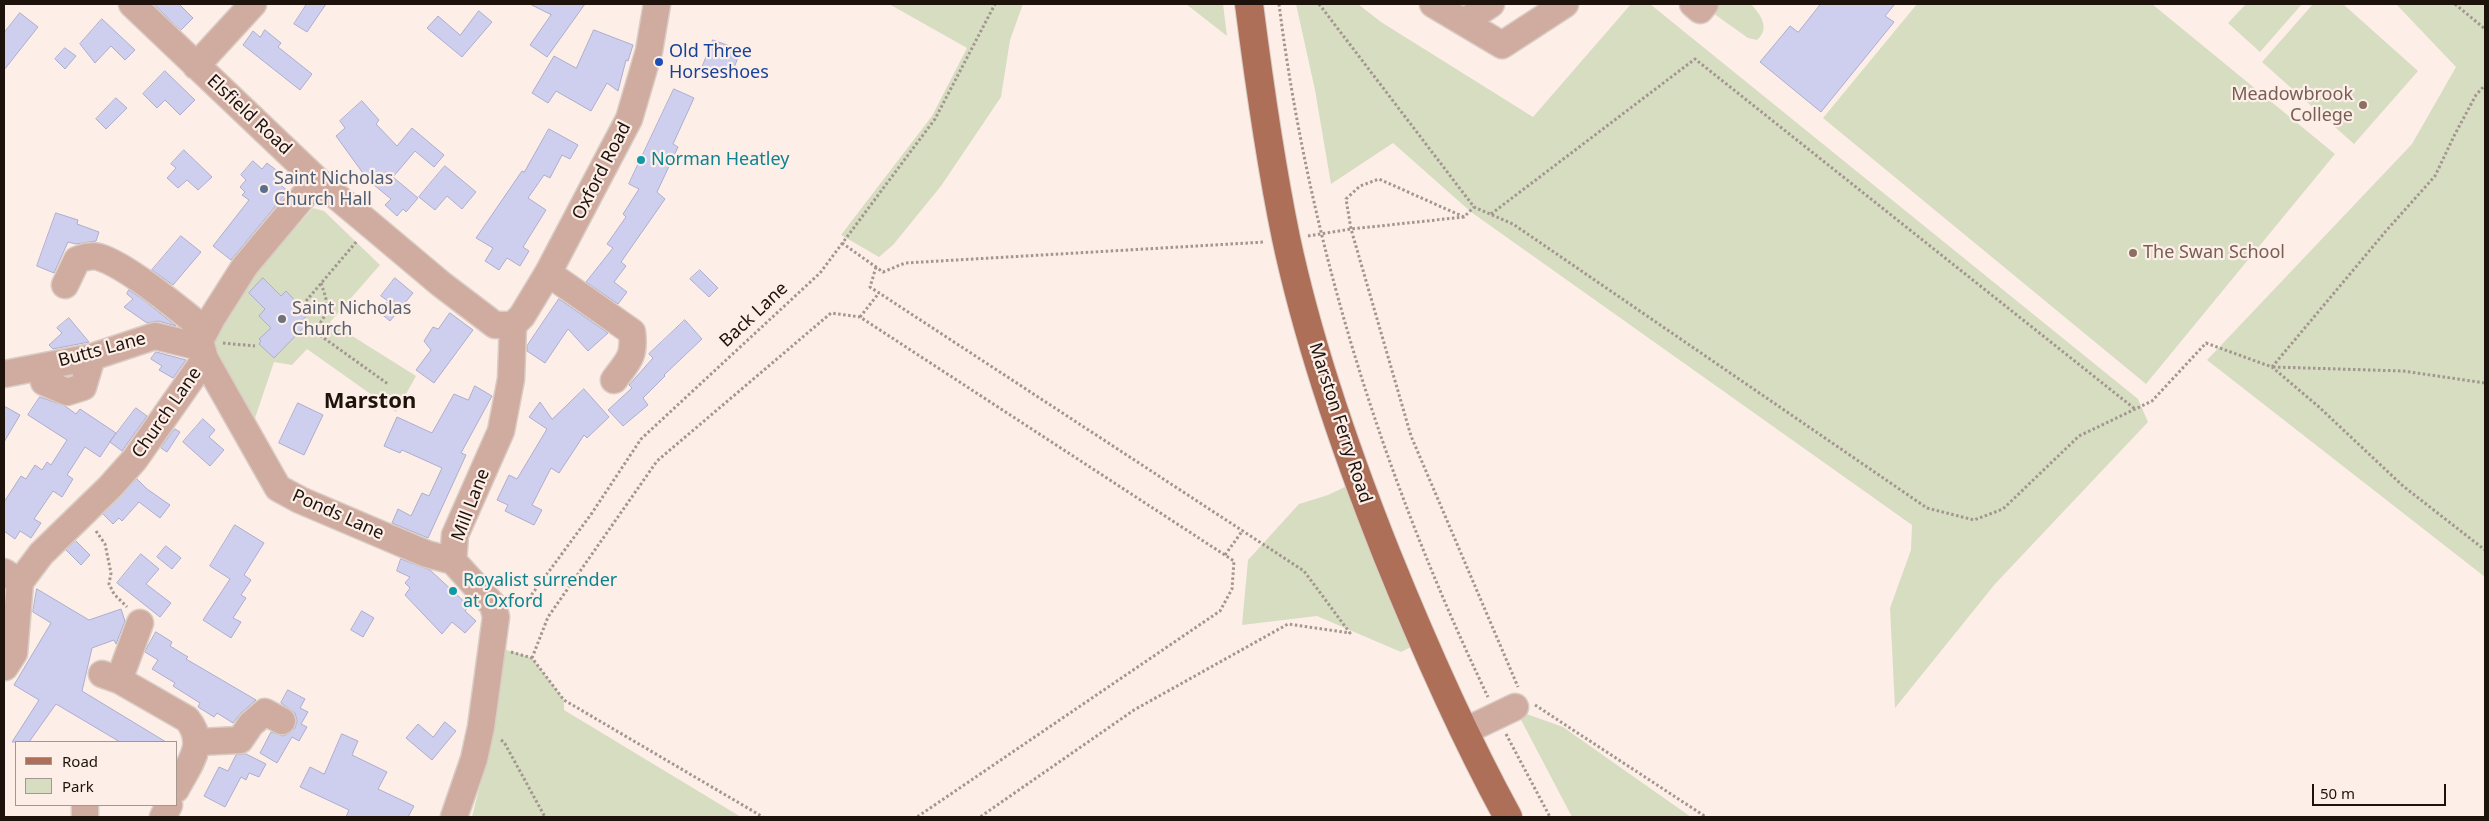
<!DOCTYPE html>
<style>
body{margin:0}
#map{position:relative;width:2489px;height:821px;overflow:hidden;background:#fdefe8;font-family:"Noto Sans",sans-serif}
canvas{display:block}
.frame{position:absolute;inset:0;border:5px solid #1d120c;pointer-events:none}
.legend{position:absolute;left:15px;top:741px;width:162px;height:65px;box-sizing:border-box;background:#fdefe8;border:1px solid #a39790;margin:0;padding:6px 9px;list-style:none;font-size:15px;color:#1d120c}
.legend li{display:flex;align-items:center;gap:10px;height:25px}
.legend b{width:25px;border:1px solid #a39790}
.scale{position:absolute;left:2312px;top:784px;width:134px;height:22px;box-sizing:border-box;border:2px solid #1d120c;border-top:0;padding-left:6px;font-size:15px;line-height:18px;white-space:nowrap;color:#1d120c;-webkit-text-stroke:4px #fdefe8;paint-order:stroke}
</style>
<div id="map">
<canvas width="2489" height="821"></canvas>
<div class="frame"></div>
<ul class="legend">
<li><b style="height:6px;background:#ae6f59"></b>Road</li>
<li><b style="height:14px;background:#d6ddc1"></b>Park</li>
</ul>
<div class="scale">50 m</div>
</div>
<script>
const ctx = document.querySelector('canvas').getContext('2d');
ctx.lineJoin = 'round';
function paint(path, color) { ctx.fillStyle = color; ctx.fill(path, 'evenodd'); }
function stroke(path, color, width, dash) { ctx.strokeStyle = color; ctx.lineWidth = width; ctx.lineCap = dash ? 'butt' : 'round'; ctx.setLineDash(dash || []); ctx.stroke(path); }
function write(font, color, halo, rows, align = 'center') {
  ctx.font = font + ' "Noto Sans",sans-serif'; ctx.lineWidth = 4.5; ctx.setLineDash([]); ctx.textBaseline = 'middle'; ctx.strokeStyle = halo; ctx.fillStyle = color; for (const [text, x, y, turn = 0] of rows) {
    ctx.save(); ctx.translate(x, y); ctx.rotate((+turn || 0) * Math.PI / 180); ctx.textAlign = isNaN(turn) ? turn : align; if (halo) ctx.strokeText(text, 0, 0); ctx.fillText(text, 0, 0); ctx.restore();
  }
}
paint(new Path2D(`
 M889,4H1023L1010,40L1001,97L941,186L893,245L879,257L841,235L932,116L967,48Z
 M1186,4H1223L1227,36Z
 M1296,4H1358L1381,22L1533,117L1631,4H1650L2138,399L2148,422L1995,584L1895,708L1890,608L1911,550L1912,525L1471,212L1393,143L1331,184L1315,90Z
 M1713,4H1751C1760,14 1771,28 1757,40L1748,38L1717,16L1713,12Z
 M1917,4H2152L2335,154L2146,384L1823,118Z
 M2246,4H2302L2260,52L2228,23Z
 M2313,4H2343L2418,71L2354,144L2262,62Z
 M2396,4H2485V577L2207,360L2412,144L2456,67Z
 M313,208L324,211L380,265L330,322L416,376L396,412L307,349L292,365L274,362L251,430L210,352L222,323L249,281Z
 M1351,484L1413,646L1401,652L1317,616L1242,625L1248,560L1299,504L1328,495Z
 M494,646L532,658L564,700V710L741,817H472L497,717H483Z
 M1524,713L1563,727L1691,817H1572L1519,716Z`), '#d6ddc1');
const building = new Path2D(`
 M154,4H179L193,18L181,30Z
 M307,4H326L307,32L294,24Z
 M530,4H585L547,57L530,45L551,15Z
 M1821,4H1895L1885,16L1894,22L1821,112L1760,62L1790,26L1798,32Z
 M479,11L492,22L462,57L427,28L438,16L460,35Z
 M20,13L38,27L4,70V33Z
 M102,19L135,50L125,60L111,46L95,63L80,44Z
 M265,30L281,43L278,47L312,74L300,90L243,45L253,31L260,37Z
 M594,30L633,45L628,61L626,60L618,91L607,83L591,111L556,91L548,103L532,93L554,56L576,68Z
 M713,40L741,50L730,78L702,68Z
 M65,48L76,56L65,69L55,59Z
 M165,71L195,100L180,115L165,100L157,108L143,94Z
 M674,89L694,98L673,144L678,147L657,192L665,199L621,262L626,266L614,282L627,292L618,304L586,282L613,248L607,244L626,217L623,214L639,189L629,184Z
 M116,98L127,108L106,129L96,119Z
 M362,101L379,120L376,124L397,146L412,128L444,155L434,167L415,151L393,177L418,198L406,212L403,209L397,216L385,205L391,199L368,180L336,136L345,128L340,121Z
 M549,129L578,145L570,159L562,155L550,178L544,175L528,198L546,210L523,247L529,251L520,266L507,258L499,270L485,261L493,248L476,238L522,171L524,172Z
 M184,150L212,177L198,190L187,180L178,188L167,178L176,168L171,164Z
 M253,161L262,169L267,163L280,173L274,180L288,191L231,260L213,246L249,200L242,195L245,192L240,187L246,180L241,175Z
 M445,166L476,192L462,209L447,196L435,210L419,197Z
 M56,213L78,220L77,224L99,232L96,241L76,244L68,242L54,273L37,266Z
 M181,236L201,252L173,285L152,270Z
 M700,270L718,288L709,297L690,279Z
 M263,278L281,296L286,291L308,314L301,322L305,326L274,358L259,344L261,341L259,339L271,328L259,316L265,309L249,293Z
 M395,278L413,293L390,321L379,312L388,301L381,296Z
 M129,290L145,301L176,326L158,321L147,323L124,307L133,299L127,294Z
 M559,299L608,333L588,351L568,329L545,363L527,351V346Z
 M450,313L473,330L434,383L416,370L431,350L424,341L433,327L438,329Z
 M69,318L89,342L53,349L49,345L62,333L57,328Z
 M685,320L702,339L664,375L665,376L643,398L648,405L623,426L608,410L632,388L629,385L653,358L649,354Z
 M156,352L186,360L173,378L159,370L162,366L151,359Z
 M475,386L492,396L461,453L466,455L428,538L392,523L398,509L411,516L422,493L429,496L442,468L402,450L400,453L384,446L397,417L432,433L454,394L468,400Z
 M584,389L609,417L587,438L584,435L559,473L551,468L532,505L542,510L534,525L505,511L508,505L497,500L509,475L517,479L547,429L529,417L540,402L552,419Z
 M40,397L65,406L76,414L80,409L116,433L100,457L85,447L67,475L73,479L62,497L53,491L34,519L41,523L31,538L20,531L15,539L4,531V502L21,476L26,479L35,465L42,470L47,462L51,465L67,440L28,415Z
 M298,403L323,415L304,455L279,443Z
 M4,406L20,415L4,442Z
 M136,408L147,416L122,451L110,442Z
 M203,419L215,430L209,437L224,450L210,466L183,442Z
 M175,429L180,432L167,452L161,448Z
 M137,479L147,489L170,505L160,518L139,502L122,521L119,518L113,524L103,514Z
 M235,525L264,543L244,575L251,580L241,595L246,598L233,618L241,622L231,638L203,620L230,579L210,566Z
 M76,541L90,555L81,565L66,550Z
 M166,546L181,558L172,569L157,557Z
 M141,554L159,569L146,584L171,603L160,617L117,583Z
 M401,559L430,570L469,606L465,611L476,621L465,633L452,622L442,634L405,595L410,588L405,583L410,577L397,571Z
 M37,589L89,620L121,609L125,621L116,644L114,640L92,648L82,691L166,742H120L56,704L29,742H12L39,700L14,685L51,623L33,612Z
 M362,611L374,618L363,637L351,630Z
 M156,632L172,642L170,646L188,657L186,659L256,700L241,713L233,723L217,713L214,717L198,707L200,703L173,686L175,683L152,669L158,660L145,652Z
 M288,690L305,699L300,708L308,712L301,724L307,727L299,741L292,737L277,763L260,753L271,732L283,736L290,733L295,728L297,721L295,713L281,703Z
 M445,722L456,731L432,760L406,738L418,724L433,737Z
 M342,734L358,741L352,755L387,772L378,789L414,806L408,817H346L349,810L300,787L310,767L324,774Z
 M246,754L266,764L259,777L249,773L246,780L241,777L225,807L204,796L219,767L228,771L236,755Z`);
paint(building, '#cecfef');
stroke(building, '#adadcd', 1);
const minor = new Path2D(`
 M132,4L317,180L372,226L441,284L495,325H513
 M1433,4L1502,45L1565,4
 M1693,4L1700,10L1705,4
 M1464,22L1491,4
 M196,66L253,4
 M317,180L245,266L212,318L200,341L205,359L278,488L300,500L427,554L453,561
 M548,273L632,332C635,357 628,361 614,380
 M65,285L77,260C85,257 91,255 99,257C128,266 180,310 205,330
 M513,325L522,316L548,273L629,119L649,51L657,4
 M4,374L92,357L155,336L200,347
 M44,382L67,392L83,387L92,357
 M4,572L20,582L41,554L110,487L135,459L205,359
 M5,667L14,653L20,582
 M102,674L119,680L187,719C208,744 189,764 176,789
 M119,680L140,623
 M1465,731L1515,707
 M198,742L240,740L251,724L265,712L282,721
 M85,817V805
 M163,817L169,805
 M454,817L474,759L481,727L496,617L493,605L453,561L455,535L501,431L511,379L513,325`);
const major = new Path2D(`
 M1249,4C1259,82 1270,161 1286,238C1309,346 1346,452 1387,555C1423,644 1462,733 1508,817`);
stroke(minor, '#d9ccc5', 29);
stroke(major, '#d9ccc5', 30);
stroke(new Path2D(`
 M1279,4C1309,243 1384,480 1488,697
 M1319,4L1474,207L1513,224L1927,508L1974,520L2003,509L2079,436L2152,401L2206,343L2272,367L2319,407L2403,486L2485,550
 M2455,4L2485,29
 M1491,214L1695,59L2135,409
 M1464,217L1379,179L1360,186L1346,199L1351,229L1411,436L1518,687
 M1308,236L1351,229L1464,217L1474,207
 M842,243L883,272L905,263L1265,242
 M876,267L870,287L1304,571L1350,633L1288,624L1134,710L980,817
 M321,283C329,307 331,310 314,331L388,384
 M306,301L357,241
 M860,317L879,293
 M223,343L255,346
 M2272,367L2386,231L2435,176L2455,134L2476,95L2485,85
 M2273,367L2403,371L2485,383
 M96,531L105,544L111,573L109,584L114,594L127,607
 M1225,555L1243,530
 M516,607L527,601L592,513L641,439L820,273L935,119L995,4
 M511,652L532,658L564,700L763,817
 M532,658L548,617L657,461L831,313L860,317L1234,561L1232,589L1220,611L917,817
 M1535,705L1706,817
 M1506,734L1550,817
 M501,740L504,742L545,817`), '#a3968f', 3, [2.5, 2.5]);
stroke(minor, '#d0ab9f', 26);
stroke(major, '#ae6f59', 28);
for (const [x, y, r, color] of [
 [659,62,5,"#1a4fb4"],
 [2363,105,5,"#8d6e63"],
 [641,160,5,"#0f9aa8"],
 [264,189,5,"#5c6f8a"],
 [2133,253,5,"#8d6e63"],
 [282,319,5,"#6b7280"],
 [453,591,5,"#0f9aa8"]
]) { const dot = new Path2D(); dot.arc(x, y, r, 0, 2 * Math.PI); ctx.fillStyle = color; ctx.fill(dot); stroke(dot, '#fdefe8', 2); }
write('18px', '#164399', '#fdefe8', [
 ["Old Three",669,52],
 ["Horseshoes",669,73]
], 'left');
write('18px', '#785e54', '#fdefe8', [
 ["Meadowbrook",2353,95],
 ["College",2353,116],
 ["The Swan School",2143,253,"left"]
], 'right');
write('18px', '#1d120c', '#fdefe8', [
 ["Elsfield Road",249,115,43],
 ["Oxford Road",602,171,-63],
 ["Back Lane",754,315,-43],
 ["Butts Lane",102,350,-15],
 ["Church Lane",167,413,-55],
 ["Marston Ferry Road",1340,423,72],
 ["Mill Lane",471,505,-69],
 ["Ponds Lane",338,515,24]
]);
write('18px', '#0d838f', '#fdefe8', [
 ["Norman Heatley",651,160],
 ["Royalist surrender",463,581],
 ["at Oxford",463,602]
], 'left');
write('18px', '#4e5e75', '#fdefe8', [
 ["Saint Nicholas",274,179],
 ["Church Hall",274,200]
], 'left');
write('18px', '#5b616d', '#fdefe8', [
 ["Saint Nicholas",292,309],
 ["Church",292,330]
], 'left');
write('bold 22px', '#1d120c', '#fdefe8', [
 ["Marston",370,402]
]);
</script>
